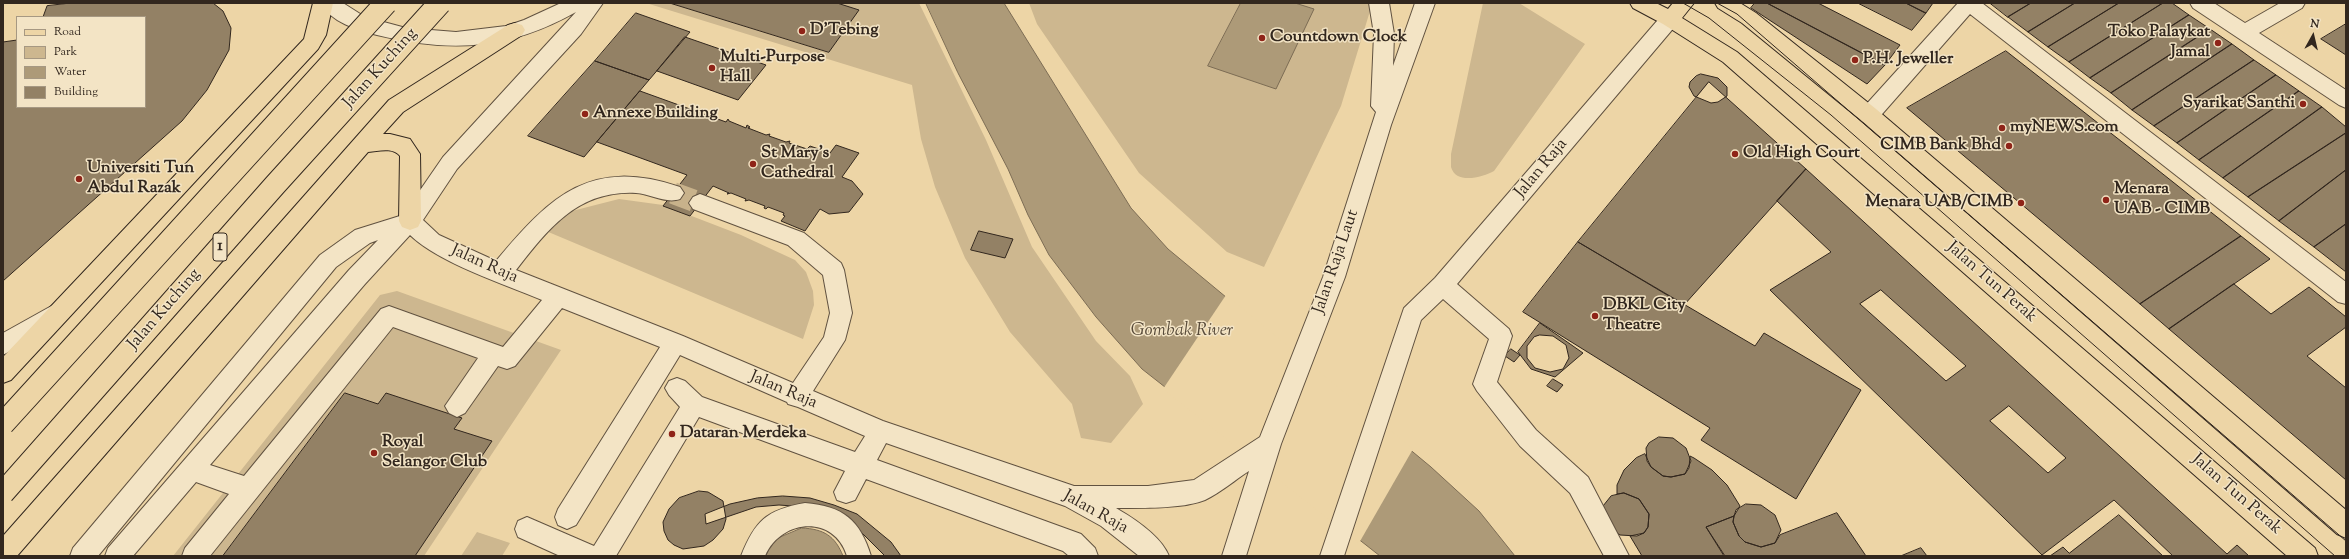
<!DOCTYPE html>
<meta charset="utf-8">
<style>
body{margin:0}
#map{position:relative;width:2349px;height:559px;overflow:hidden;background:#edd5a6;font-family:"Sorts Mill Goudy",serif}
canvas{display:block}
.frame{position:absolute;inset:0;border:4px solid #32271e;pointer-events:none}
.legend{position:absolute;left:16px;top:16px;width:130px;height:92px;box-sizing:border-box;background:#f3e4c5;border:1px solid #a69882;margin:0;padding:5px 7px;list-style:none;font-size:12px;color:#32271e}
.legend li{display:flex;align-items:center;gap:8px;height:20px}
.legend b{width:20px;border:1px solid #a69882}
.north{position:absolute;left:2293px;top:16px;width:40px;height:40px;-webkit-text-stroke:3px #f3e4c5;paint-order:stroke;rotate:8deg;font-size:11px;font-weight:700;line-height:16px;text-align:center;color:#32271e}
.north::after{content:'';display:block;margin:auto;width:14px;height:18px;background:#32271e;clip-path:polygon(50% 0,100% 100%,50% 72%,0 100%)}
</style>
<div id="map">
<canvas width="2349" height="559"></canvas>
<div class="frame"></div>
<ul class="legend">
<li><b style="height:5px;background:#edd5a6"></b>Road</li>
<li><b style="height:11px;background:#cdb78f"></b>Park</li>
<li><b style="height:11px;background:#ad9a78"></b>Water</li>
<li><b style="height:11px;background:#938165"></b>Building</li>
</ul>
<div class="north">N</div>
</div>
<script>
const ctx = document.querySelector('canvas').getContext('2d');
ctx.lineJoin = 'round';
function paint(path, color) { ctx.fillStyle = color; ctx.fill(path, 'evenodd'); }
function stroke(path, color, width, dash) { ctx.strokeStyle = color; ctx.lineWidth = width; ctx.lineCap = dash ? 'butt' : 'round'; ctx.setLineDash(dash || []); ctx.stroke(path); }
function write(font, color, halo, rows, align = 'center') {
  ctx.font = font + ' "Sorts Mill Goudy",serif'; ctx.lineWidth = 3; ctx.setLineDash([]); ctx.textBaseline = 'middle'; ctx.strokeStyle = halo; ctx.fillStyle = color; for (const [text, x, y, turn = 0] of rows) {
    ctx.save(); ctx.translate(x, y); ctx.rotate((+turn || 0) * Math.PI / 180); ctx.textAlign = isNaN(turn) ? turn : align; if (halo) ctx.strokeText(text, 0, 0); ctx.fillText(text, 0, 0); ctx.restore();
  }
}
paint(new Path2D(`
 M646,3H919L986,140L1032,247L1096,341L1130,376L1143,404L1111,443L1081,438L1072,404L1010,332L965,258L935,187L921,139L912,85Z
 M1029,3H1369L1370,11L1341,106L1264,267L1227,252L1139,173L1037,24Z
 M1483,3H1519L1585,44L1494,171C1483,177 1456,185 1451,167C1451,163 1451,158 1451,154Z
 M619,199L663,205L741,235L795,260L806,272L813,291L814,305L803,339L546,231L572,211Z
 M397,291L561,350L424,556H173L380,295Z
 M477,532L510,543L502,556H461Z`), '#cdb78f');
const water = new Path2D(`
 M926,3H1004L1131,208L1168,249L1431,467L1479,511L1515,556H1380L1142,369L1096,317L1049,255L1028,215L1008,169L958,73Z
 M1241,3H1295L1314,9L1276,89L1208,66Z
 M802,528C824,529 835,536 843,556H763L776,539Z`);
paint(water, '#ad9a78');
stroke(water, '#7c6c54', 1);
paint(new Path2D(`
 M1226,295L1413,449L1359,543L1163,389Z`), '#edd5a6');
const building = new Path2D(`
 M71,3H213L223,11L231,28L229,50L207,90L182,121L3,281V42L17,40V107H145V17H43L47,6Z
 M670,3H837L859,10L829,52Z
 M1755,3H1767L1885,65L1867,84L1751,8Z
 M1767,3H1818L1900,45L1885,65Z
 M1858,3H1906L1926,13L1912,30Z
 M1906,3H1933L1926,13Z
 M1990,3H2031L2008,17Z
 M2031,3H2075L2028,32L2008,17Z
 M2075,3H2119L2048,47L2028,32Z
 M2119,3H2163L2069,62L2048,47Z
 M2163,3H2172L2189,15L2090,78L2069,62Z
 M636,13L690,32L649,80L595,61Z
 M2189,15L2210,29L2111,93L2090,78Z
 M2346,24V55L2321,39Z
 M2210,29L2232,44L2132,110L2111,93Z
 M685,37L766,65L738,100L657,71Z
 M2232,44L2254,60L2154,126L2132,110Z
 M2006,51L2149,163L2241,236L2140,304L1907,108Z
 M2254,60L2276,75L2177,143L2154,126Z
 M595,61L649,80L584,157L528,136Z
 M1701,74L1718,78L1727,87V96L1718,102L1711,103L1694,96L1689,87L1690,82L1696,76Z
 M2276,75L2299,91L2199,160L2177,143Z
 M1709,82L1806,169L1684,305L1578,242Z
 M640,91L726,122L728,119L729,121L746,128L747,125L750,127L748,128L766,135L770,134L769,136L786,142L790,141L789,143L807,149L810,146L830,153L836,145L859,153L842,177L852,181L863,194L849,212L829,214L820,209L805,231L781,221L785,216L783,215L784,213L768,207L766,209L764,208L765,206L749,200L745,201L746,199L731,193L727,194L729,193L713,186L690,216L663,206L687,175L597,142Z
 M2299,91L2322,107L2223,178L2199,160Z
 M2322,107L2346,127V133L2248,197L2223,178Z
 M2346,133V170L2279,221L2248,197Z
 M1806,169L2227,554L2237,545L2249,556H2173L2114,500L2042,555L1770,290L1831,252L1777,201ZM1881,290L1966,366L1946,381L1860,304ZM2009,406L2066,458L2048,473L1990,421Z
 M2346,170V224L2314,247L2279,221Z
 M2346,224V272L2314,247Z
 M979,231L1013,239L1005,258L971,250Z
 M2241,236L2270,259L2169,329L2140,304Z
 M1578,242L1755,346L1764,333L1861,390L1796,499L1701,440L1710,428L1523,312Z
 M2234,284L2271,314L2309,287L2346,317V327L2307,356L2346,388V480L2169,329Z
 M1540,323L1583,353L1555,377L1531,369L1518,352Z
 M1540,335L1553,336L1566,345L1569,358L1563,369L1550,372L1535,368L1527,358V346L1534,337Z
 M1511,349L1520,355L1514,362L1505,356Z
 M1553,379L1563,385L1557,392L1547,386Z
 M345,393L378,404L386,393L462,418L454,429L492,441L415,556H223Z
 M1659,437L1673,438L1686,448L1691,461L1685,474L1671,477L1663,476L1651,467L1647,461L1646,448L1649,443Z
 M1645,454L1651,467L1663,476L1671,477L1685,474L1689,468L1690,456L1694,458L1712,470L1727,485L1740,506L1734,516L1706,527L1725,556H1642L1630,536L1644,533L1648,527L1649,514L1639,499L1624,493L1617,494V485L1624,470L1636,458Z
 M699,491L708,492L723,501L726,519L723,529L713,540L704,546L683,549L674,545L668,540L664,531L663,522L669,509L679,498Z
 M1624,493L1639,499L1649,514L1648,527L1644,533L1637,536L1620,535L1614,531L1603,513V506L1611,496Z
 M783,496L810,498L834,505L857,514L891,542L901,556H885L852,523L806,507L779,505L756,507L706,524L705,514L730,504L757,498Z
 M1746,504L1761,505L1775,515L1781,530L1775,543L1761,547L1745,542L1739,536L1733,522L1734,516L1736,510Z
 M1837,513L1866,556H1724L1706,527L1734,516L1733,522L1739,536L1745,542L1761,547L1775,543L1780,535Z
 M2119,515L2163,556H2050L2063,547L2069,553Z
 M1921,548L1927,556H1901Z`);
paint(building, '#938165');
stroke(building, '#32271e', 1);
stroke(new Path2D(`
 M673,193L700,203`), '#c8b28b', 22, [22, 11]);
const minor = new Path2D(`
 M320,3H343L365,17L406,28L456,32L506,26L524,20L561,3H603L581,34L457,169L423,220L439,235L496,261C551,195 591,157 680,187L684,193L680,199C666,204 651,194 636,193C578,190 549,228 516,270L683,336L793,383L824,337L830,313L823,275L788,245L693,209L689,203L693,197L700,194L804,233L841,263L844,270L852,313L845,340L813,391L883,421L1074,486H1148L1194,480L1260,437L1323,277L1376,112L1371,106L1374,34L1369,3H1389L1394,34L1393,66L1415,3H1435L1391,125L1345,277L1281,444L1246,556H1222L1249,471C1235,480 1220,493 1205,500C1183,509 1140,508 1116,508C1135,519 1161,536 1169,556H1139L1101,526L1065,506L886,443L877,460L1081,534L1095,548L1098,556H1069L1063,551L866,479L855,500L846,503L837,500L834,492L845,471L699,417L616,556H560L518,537L515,529L518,521L527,517L594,546L680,407L669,395L665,388L669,381L677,378L685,381L702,397L855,452L865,436L798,407L788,404L787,402L680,355L576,525L567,529L558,525L555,517L558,509L660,347L562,308L515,366L507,369L498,366L465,413L457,417L449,413L445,406L478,358L393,327L210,556H182L185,548L229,494L196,482L133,556H105L108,548L349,270L378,240L370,243L336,267L98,556H70L73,548L320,255L355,230L403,215L443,157L576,12C509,50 451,53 377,35C357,30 331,22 320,3ZM410,235C439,263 504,284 542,300L503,347L389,306L381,309L244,476L210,465L365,284Z
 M1958,3H1982L2346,282V304L2338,302L1970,14L1876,121L1869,123L1862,121L1859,115L1862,109Z
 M2190,3H2214L2245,23L2280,3H2305L2302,8L2259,33L2346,90V108L2339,105L2193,8Z
 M1670,12L1677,14L1680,19L1677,24L1457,284L1509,329L1512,336L1497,382L1536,430L1588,477L1629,556H1604L1570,493L1520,446L1477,391L1473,384L1489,339L1443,299L1421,320L1344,556H1320L1404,308L1435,278L1663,14Z
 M55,304L63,307L66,314L63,321L3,355V333Z
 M805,503C843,506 860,520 871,556H847C834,514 781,519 765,556H741C755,521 766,510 805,503Z`);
const major = new Path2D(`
 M1630,3H1656L1668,9L1673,3H1694L1682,18L1737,52L2315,548L2318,556H2287L1723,62L1663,24L1633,8Z
 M1715,3H1740L1756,13L1876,109L2346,510V538L2337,534L1862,121L1742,23L1718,8Z`);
const highway = new Path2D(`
 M313,3H333L326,35L318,49L11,380L3,383V357L304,39Z
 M515,23L522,25L525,30L522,35L403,112L383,134H390L410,139L420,154L421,221L418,227L410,230L402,227L399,221L400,156C393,147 379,151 368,152L17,556H3V536L389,100L508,25Z`);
stroke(minor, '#615240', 2);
stroke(major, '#32271e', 2);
stroke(highway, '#32271e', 2);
paint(minor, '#f3e4c5');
paint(major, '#edd5a6');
paint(highway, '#edd5a6');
stroke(new Path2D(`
 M1683,3L1709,18L1831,115L2335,556
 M1717,3L1737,14L2346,541`), '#32271e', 1);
const highwayBridge = new Path2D(`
 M3,424L386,3
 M3,493L275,185L440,3`);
stroke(highwayBridge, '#32271e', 24, []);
stroke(highwayBridge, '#edd5a6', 22);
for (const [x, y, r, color] of [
 [802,31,4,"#8f2418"],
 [1262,38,4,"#8f2418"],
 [2218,43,4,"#8f2418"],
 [1855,60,4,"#8f2418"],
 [712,68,4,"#8f2418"],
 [2303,104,4,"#8f2418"],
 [585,114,4,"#8f2418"],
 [2002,128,4,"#8f2418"],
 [2009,146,4,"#8f2418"],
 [1735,154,4,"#8f2418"],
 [753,164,4,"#8f2418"],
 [79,179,4,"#8f2418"],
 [2106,200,4,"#8f2418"],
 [2021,203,4,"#8f2418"],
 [1595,316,4,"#8f2418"],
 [672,434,4,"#8f2418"],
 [374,453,4,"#8f2418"]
]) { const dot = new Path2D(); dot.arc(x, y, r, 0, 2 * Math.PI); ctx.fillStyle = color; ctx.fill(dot); stroke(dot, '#f3e4c5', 1.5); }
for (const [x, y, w] of [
 [220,247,14]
]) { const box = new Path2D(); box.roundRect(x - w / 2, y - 14, w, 28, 3); ctx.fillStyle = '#f3e4c5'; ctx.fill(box); stroke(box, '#32271e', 1); }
write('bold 16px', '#32271e', null, [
 ["1",220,247]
]);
write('bold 17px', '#32271e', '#f3e4c5', [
 ["D’Tebing",810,31],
 ["Toko Palaykat",2210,33,"right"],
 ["Jamal",2210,53,"right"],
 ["Countdown Clock",1270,38],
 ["Multi-Purpose",720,58],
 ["Hall",720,78],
 ["P.H. Jeweller",1863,60],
 ["Syarikat Santhi",2295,104,"right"],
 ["Annexe Building",593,114],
 ["myNEWS.com",2010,128],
 ["CIMB Bank Bhd",2001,146,"right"],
 ["St Mary's",761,154],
 ["Cathedral",761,174],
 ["Old High Court",1743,154],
 ["Universiti Tun",87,169],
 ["Abdul Razak",87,189],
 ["Menara",2114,190],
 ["UAB - CIMB",2114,210],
 ["Menara UAB/CIMB",2013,203,"right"],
 ["DBKL City",1603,306],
 ["Theatre",1603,326],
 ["Dataran Merdeka",680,434],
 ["Royal",382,443],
 ["Selangor Club",382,463]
], 'left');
write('17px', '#32271e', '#f3e4c5', [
 ["Jalan Kuching",381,69,-48],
 ["Jalan Raja",1542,169,-50],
 ["Jalan Raja Laut",1337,262,-71],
 ["Jalan Raja",484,265,24],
 ["Jalan Tun Perak",1991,283,41],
 ["Jalan Kuching",165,310,-49],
 ["Jalan Raja",783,391,23],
 ["Jalan Tun Perak",2236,495,41],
 ["Jalan Raja",1095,513,29]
]);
write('italic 18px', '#574a39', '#f3e4c5', [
 ["Gombak River",1182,332]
]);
</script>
